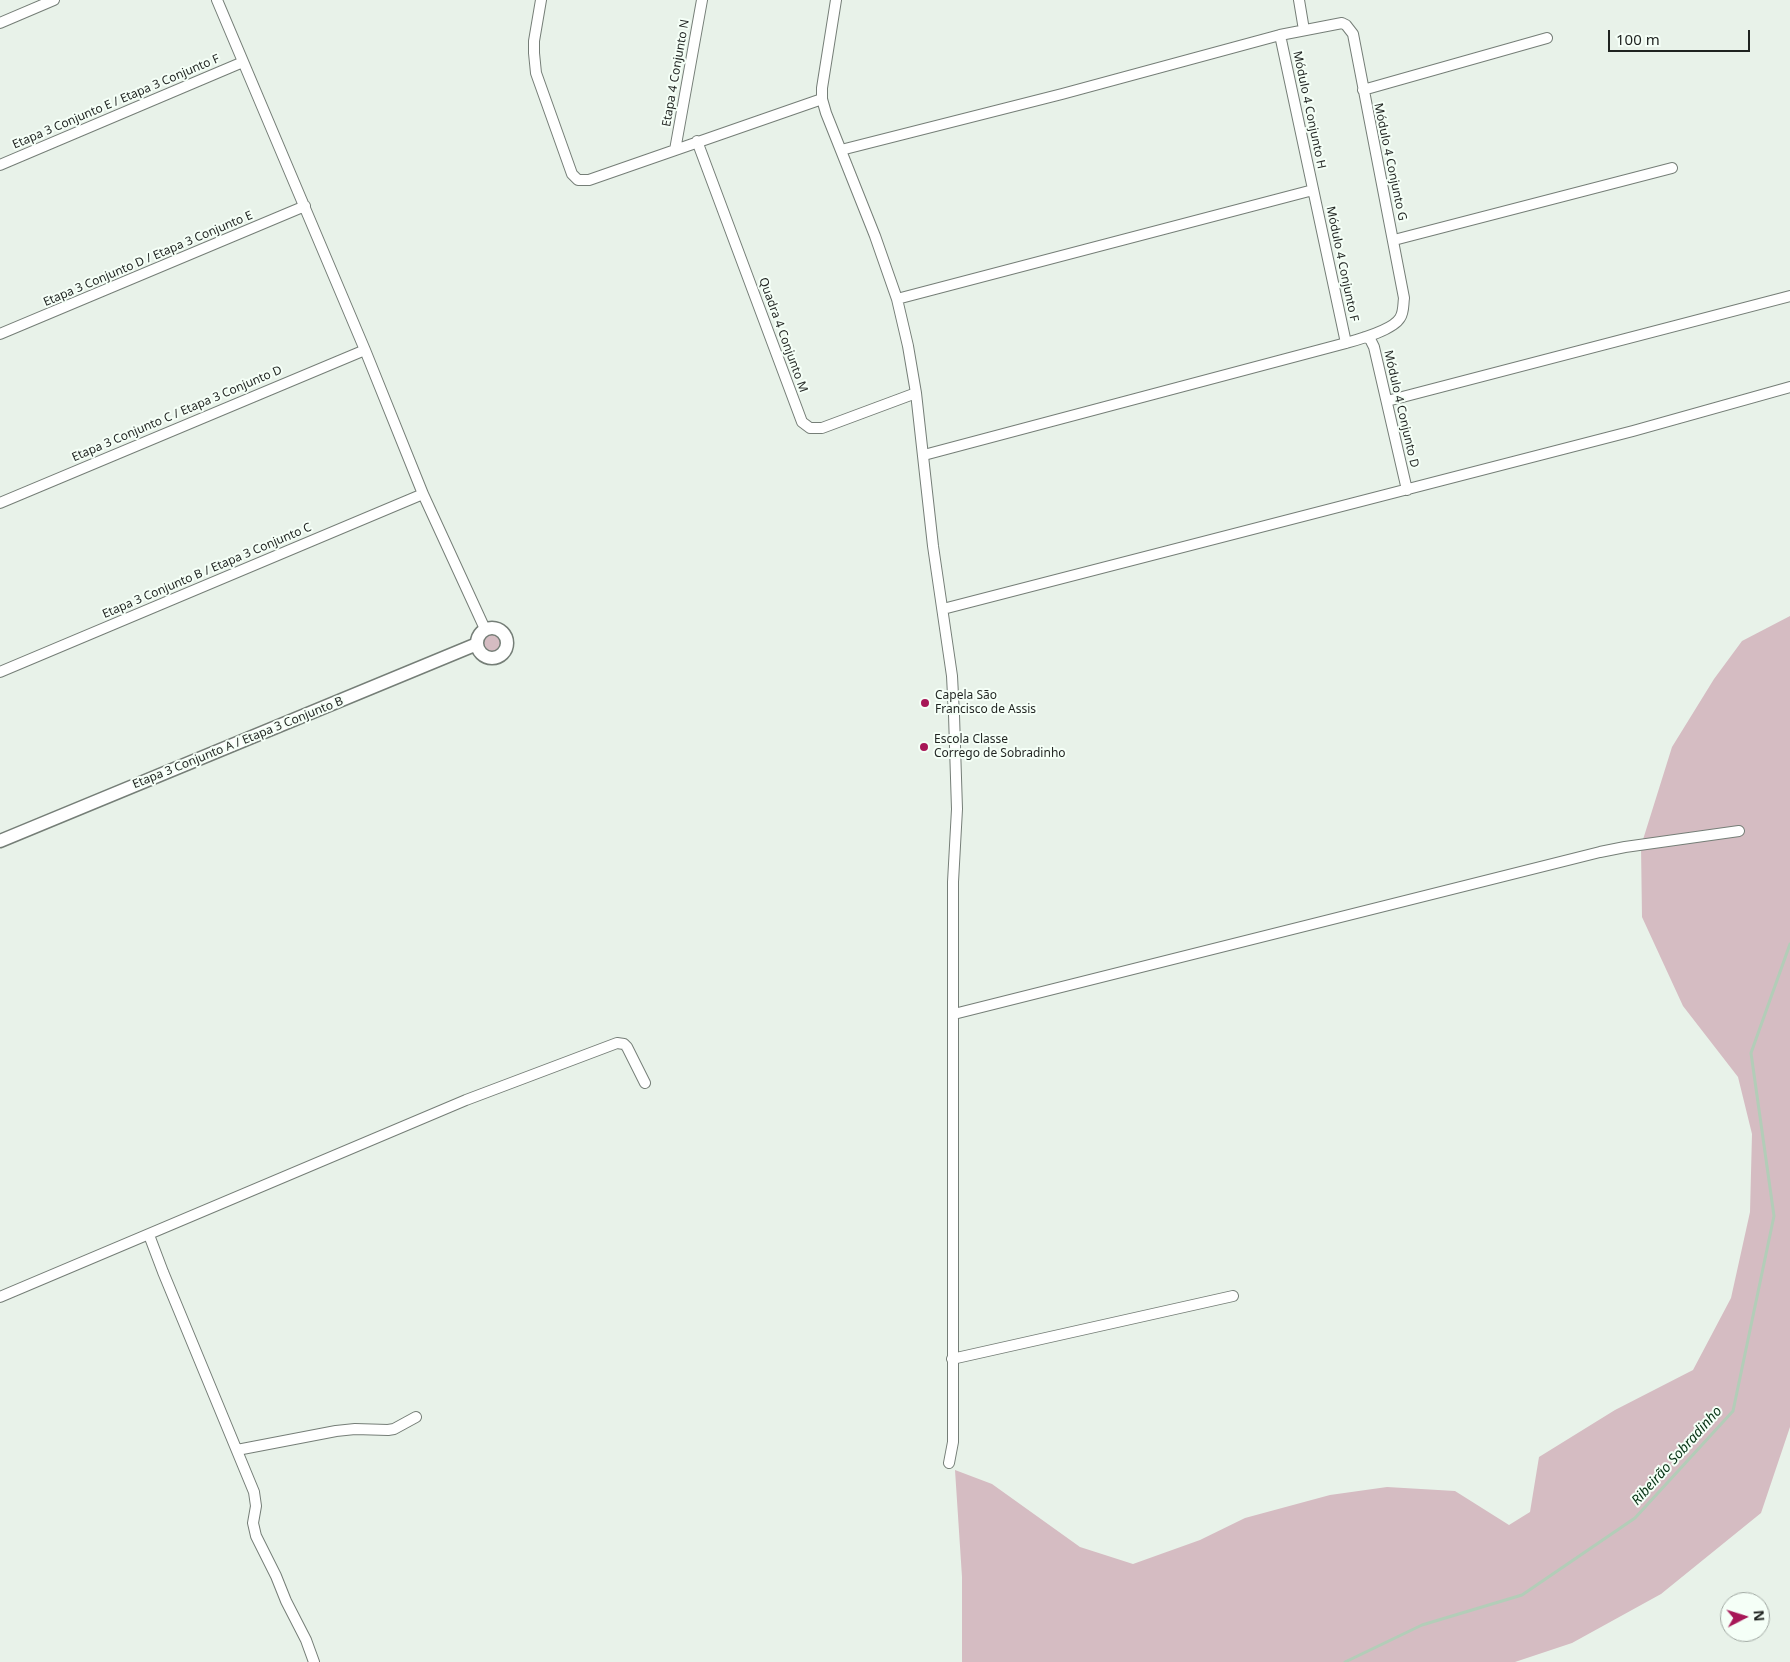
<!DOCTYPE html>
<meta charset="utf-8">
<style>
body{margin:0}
#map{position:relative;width:1790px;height:1662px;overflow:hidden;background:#e8f2e9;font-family:"Noto Sans",sans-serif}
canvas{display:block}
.north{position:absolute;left:1720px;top:1592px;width:50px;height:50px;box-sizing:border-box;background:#f5fff7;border:1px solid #9fa7a1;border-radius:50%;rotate:85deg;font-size:14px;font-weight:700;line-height:20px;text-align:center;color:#1f2320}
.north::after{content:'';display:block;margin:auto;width:18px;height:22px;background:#a71757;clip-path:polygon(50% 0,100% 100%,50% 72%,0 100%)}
.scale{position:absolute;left:1608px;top:30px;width:142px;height:22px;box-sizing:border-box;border:2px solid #1f2320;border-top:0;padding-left:6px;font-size:15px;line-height:18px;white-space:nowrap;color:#1f2320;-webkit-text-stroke:4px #f5fff7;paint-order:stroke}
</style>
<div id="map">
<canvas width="1790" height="1662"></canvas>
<div class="north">N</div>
<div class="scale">100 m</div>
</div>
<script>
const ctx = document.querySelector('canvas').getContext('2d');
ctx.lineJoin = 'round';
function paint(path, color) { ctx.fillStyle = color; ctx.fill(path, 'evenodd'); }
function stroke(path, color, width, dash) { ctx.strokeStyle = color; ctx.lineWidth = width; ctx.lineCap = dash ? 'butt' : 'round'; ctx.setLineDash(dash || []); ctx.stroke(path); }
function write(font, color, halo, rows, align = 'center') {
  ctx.font = font + ' "Noto Sans",sans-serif'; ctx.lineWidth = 4; ctx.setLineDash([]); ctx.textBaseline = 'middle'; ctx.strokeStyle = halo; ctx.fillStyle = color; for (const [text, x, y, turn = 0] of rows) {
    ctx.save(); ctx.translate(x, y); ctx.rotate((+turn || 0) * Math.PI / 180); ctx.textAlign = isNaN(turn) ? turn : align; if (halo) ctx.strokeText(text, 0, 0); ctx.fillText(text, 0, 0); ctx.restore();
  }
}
paint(new Path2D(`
 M1790,616V1427L1761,1513L1661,1594L1572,1643L1515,1662H962V1577L955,1470L992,1484L1080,1547L1133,1564L1200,1540L1245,1518L1330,1495L1387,1487L1455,1491L1509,1525L1530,1512L1539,1457L1615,1410L1693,1370L1731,1298L1750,1212L1752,1134L1738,1077L1683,1006L1642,917L1641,846L1672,747L1714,679L1742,641Z
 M480 643a13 13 0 1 1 26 0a13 13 0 1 1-26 0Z`), '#d5bcc2');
stroke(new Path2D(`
 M1345,1662L1422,1625L1522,1595L1635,1518L1733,1411L1774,1216L1751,1053L1790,944`), '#b3cdb8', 3);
const minor = new Path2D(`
 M217,0L365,350L423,494L485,629
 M541,0L534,41V53L536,73L572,174L578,180H589L822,99
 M836,0L822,88V99L826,113L875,236L897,299L908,346L916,393L933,546L952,676L954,715L957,809L953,882V1442L949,1463
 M1299,0L1304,30
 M0,23L54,0
 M1280,35L1346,343
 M1363,90L1547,38
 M697,141L802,422L810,428H822L916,393
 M675,150L702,0
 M841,150L1062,94L1280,35L1342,23L1346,25L1353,34L1404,298C1403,305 1404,312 1400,318C1393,330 1360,339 1346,343L924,455
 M0,165L243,62
 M1394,240L1672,168
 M897,299L1313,190
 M0,334L305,206
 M1365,337L1370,339L1374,347L1407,490
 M1387,401L1790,296
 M0,503L365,350
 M943,609L1633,431L1790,387
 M0,672L423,494
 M954,1014L1600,852L1625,847L1739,831
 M149,1235L163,1272L254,1492L256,1506L253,1523L256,1536L276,1576L286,1601L306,1640L314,1662
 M0,1297L466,1100L617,1043L624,1044L627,1047L645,1083
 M952,1359L1233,1296
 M237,1450L336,1431L355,1429L388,1430L394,1429L416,1417`);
const tertiary = new Path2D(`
 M477 643a15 15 0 1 1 30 0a15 15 0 1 1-30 0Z
 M0,841L477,644`);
stroke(minor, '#757e77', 12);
stroke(tertiary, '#757e77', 15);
stroke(minor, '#fff', 10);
stroke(tertiary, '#fff', 12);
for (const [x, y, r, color] of [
 [925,703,5,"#a71757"],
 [924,747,5,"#a71757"]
]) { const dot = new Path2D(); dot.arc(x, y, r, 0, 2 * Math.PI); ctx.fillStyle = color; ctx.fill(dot); stroke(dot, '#f5fff7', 2); }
write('12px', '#1f2320', '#f5fff7', [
 ["Etapa 4 Conjunto N",676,73,-80],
 ["Etapa 3 Conjunto E / Etapa 3 Conjunto F",116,102,-23],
 ["Módulo 4 Conjunto H",1309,110,78],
 ["Módulo 4 Conjunto G",1390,162,78],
 ["Etapa 3 Conjunto D / Etapa 3 Conjunto E",148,259,-23],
 ["Módulo 4 Conjunto F",1342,264,78],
 ["Quadra 4 Conjunto M",783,335,70],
 ["Módulo 4 Conjunto D",1401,409,77],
 ["Etapa 3 Conjunto C / Etapa 3 Conjunto D",177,414,-23],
 ["Etapa 3 Conjunto B / Etapa 3 Conjunto C",207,571,-23],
 ["Etapa 3 Conjunto A / Etapa 3 Conjunto B",238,743,-22]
]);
write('12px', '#1f2320', '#f5fff7', [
 ["Capela São",935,696],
 ["Francisco de Assis",935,710],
 ["Escola Classe",934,740],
 ["Corrego de Sobradinho",934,754]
], 'left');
write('italic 14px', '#093517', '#f5fff7', [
 ["Ribeirão Sobradinho",1677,1456,-48]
]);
</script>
